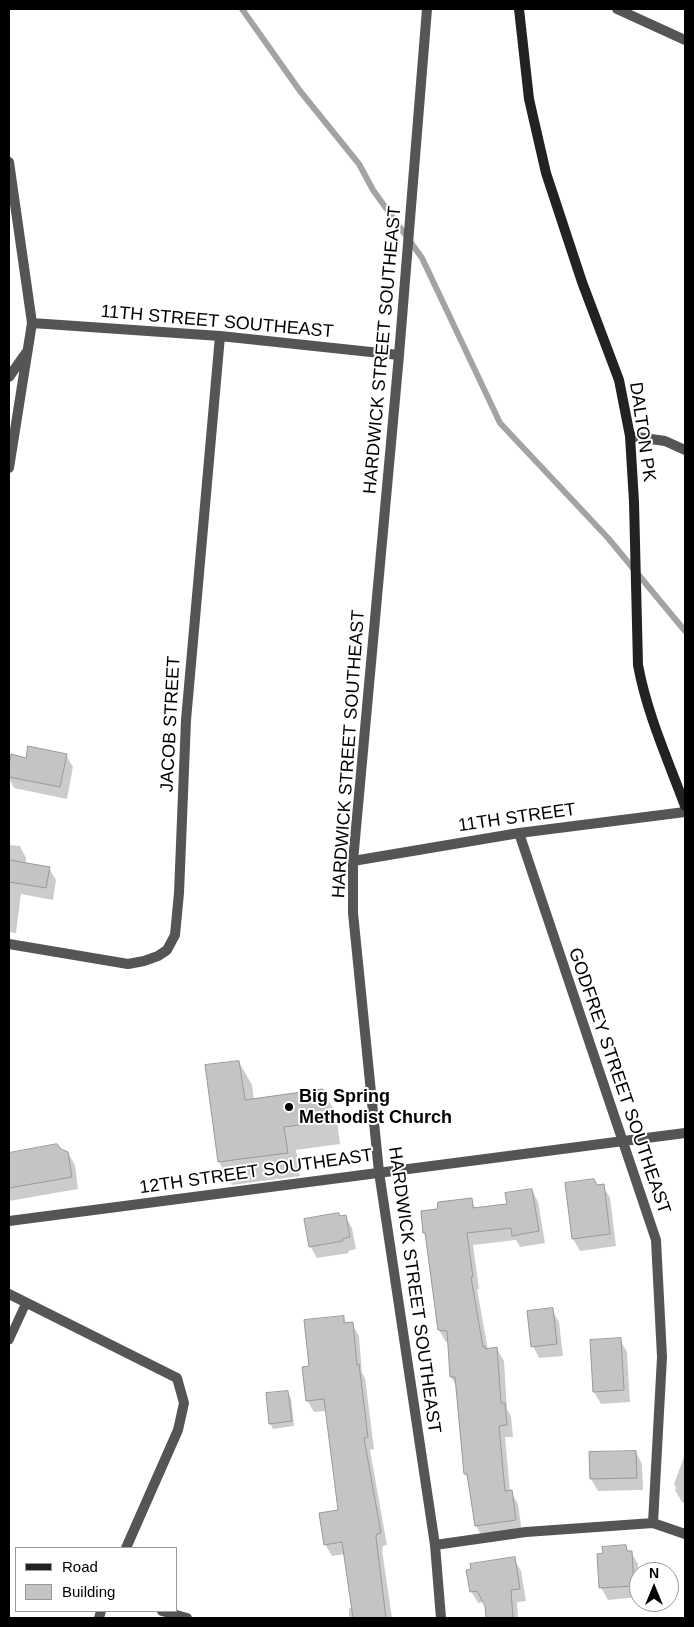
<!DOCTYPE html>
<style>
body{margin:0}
#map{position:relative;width:694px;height:1627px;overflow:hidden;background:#fff;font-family:Helvetica,sans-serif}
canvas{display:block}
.frame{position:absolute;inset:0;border:10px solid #000;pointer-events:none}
.legend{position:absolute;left:15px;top:1547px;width:162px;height:65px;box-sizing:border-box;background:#fff;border:1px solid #999;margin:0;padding:6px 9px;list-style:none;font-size:15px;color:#000}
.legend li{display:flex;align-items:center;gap:10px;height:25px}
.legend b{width:25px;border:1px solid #999}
.north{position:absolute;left:629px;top:1562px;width:50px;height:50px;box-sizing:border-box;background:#fff;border:1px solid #999;border-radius:50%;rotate:0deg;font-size:14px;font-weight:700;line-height:20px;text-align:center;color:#000}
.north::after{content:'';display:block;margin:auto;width:18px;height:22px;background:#000;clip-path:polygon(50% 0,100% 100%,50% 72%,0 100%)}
</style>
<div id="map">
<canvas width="694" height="1627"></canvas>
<div class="frame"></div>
<ul class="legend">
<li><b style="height:6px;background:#222"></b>Road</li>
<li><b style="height:14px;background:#c4c4c4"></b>Building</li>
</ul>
<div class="north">N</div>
</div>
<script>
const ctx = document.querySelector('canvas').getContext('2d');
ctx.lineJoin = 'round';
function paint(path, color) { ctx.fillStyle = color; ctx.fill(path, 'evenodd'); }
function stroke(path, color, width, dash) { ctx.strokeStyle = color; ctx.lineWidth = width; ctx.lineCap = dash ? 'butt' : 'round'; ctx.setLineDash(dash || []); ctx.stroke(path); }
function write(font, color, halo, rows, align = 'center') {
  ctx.font = font + ' Helvetica,sans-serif'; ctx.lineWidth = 4; ctx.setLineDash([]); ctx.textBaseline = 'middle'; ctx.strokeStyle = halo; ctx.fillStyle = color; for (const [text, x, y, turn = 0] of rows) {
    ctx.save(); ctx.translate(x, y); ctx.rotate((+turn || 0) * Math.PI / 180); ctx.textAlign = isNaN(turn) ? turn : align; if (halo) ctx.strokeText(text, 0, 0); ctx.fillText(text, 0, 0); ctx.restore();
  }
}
paint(new Path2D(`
 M66,755L73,767L67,799L14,788L9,778L12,756L27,759Z
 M9,845L20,846L26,858V864L49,868L56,880L53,900L21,894L16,933L9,932Z
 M239,1062L252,1085L254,1100L323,1091L336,1113L340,1144L296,1150L300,1176L232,1185L219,1162Z
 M57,1145L60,1150L68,1153L75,1165L78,1189L9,1201V1154Z
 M596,1186H603L610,1198L616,1246L580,1251L573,1239Z
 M532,1190L538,1202L545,1243L520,1247L516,1240L473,1245L479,1289H477L488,1350L497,1349L504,1361L507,1409L511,1416L513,1437H505L510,1492H511L518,1504L522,1532L483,1538L476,1526L469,1480L465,1474L457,1387L451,1377L449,1341L446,1342L439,1330L427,1238L424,1232L438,1210L471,1200L476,1209L508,1205Z
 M345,1216L352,1228L356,1249L348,1251L349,1253L317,1258L310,1246L341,1217Z
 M552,1310L559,1322L563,1356L539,1358L533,1346Z
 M343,1317L347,1324H352L359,1336L362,1373L365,1378L374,1449L370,1450L387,1545L383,1546L382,1550L392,1618H349V1608H352L345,1554L332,1556L325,1544L340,1511L326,1411L314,1412L307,1400L310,1368Z
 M620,1340L627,1352L630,1402L601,1404L594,1392L591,1341Z
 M287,1392L291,1398L294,1426L273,1429L270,1423Z
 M636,1452L642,1464L643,1490L598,1491L591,1479L590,1454Z
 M685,1454V1504L682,1502L675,1490L676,1488L674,1484Z
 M626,1547L629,1552H631L638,1564L639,1597L608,1600L601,1588Z
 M514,1559L521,1571L526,1601L517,1602L518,1618H487L484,1602L478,1603L471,1591Z`), '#0003');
stroke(new Path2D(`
 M242,9L300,91L359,164L373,190L422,258L500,423L608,538L685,631`), '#a3a3a3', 6);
const building = new Path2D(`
 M28,746L67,754L60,787L9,777V764L11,754L26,758Z
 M9,860L50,867L46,888L9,882Z
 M239,1061L245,1100L323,1089L328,1121L284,1127L288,1153L218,1162L205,1065Z
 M57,1144L61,1149L68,1152L72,1177L9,1188V1153Z
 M594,1179L597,1185L604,1184L610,1234L572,1239L565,1183Z
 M532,1189L539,1231L512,1236L511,1228L467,1233L473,1277H471L483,1347L485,1346V1349L497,1347L501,1403H505L507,1425L499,1426L505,1491L512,1490L516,1520L475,1526L467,1474H464L455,1377H450L447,1331L438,1330L425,1233H423L421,1211L437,1209L438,1202L472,1198L473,1208L507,1204L505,1193Z
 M339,1213L340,1216L346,1215L350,1237L342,1239L343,1241L309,1247L304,1219Z
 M553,1308L557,1344L531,1347L527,1311Z
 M344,1316V1323L353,1322L357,1365L359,1364L368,1437L364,1438L381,1533L377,1534L376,1537L386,1618H353L342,1542L324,1545L319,1513L338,1510L324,1399L306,1401L302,1367L309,1366L304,1320Z
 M621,1338L624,1390L593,1392L590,1340Z
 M288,1391L292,1421L269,1424L266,1393Z
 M636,1451L637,1478L590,1479L589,1452Z
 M626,1545L627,1551H632L634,1586L599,1588L597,1554L603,1553L602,1547Z
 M515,1557L520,1589L511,1590L513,1618H486L485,1606L477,1591L470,1592L466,1570L471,1569L470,1564Z`);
paint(building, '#c4c4c4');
stroke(building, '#999', 1);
stroke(new Path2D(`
 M9,1340L26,1303`), '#555', 9);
stroke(new Path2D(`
 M427,9L399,355L353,861V913L379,1172L435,1545L441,1618
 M617,9L685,40
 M9,162L32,323L9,468
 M32,323L220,336L399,355
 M9,377L26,353
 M630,436L665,441L685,450
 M519,833L656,1240L662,1357L653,1523
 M353,861L519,833L685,812
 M9,944L128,964L144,961L158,956L167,950L175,935L179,893L186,720L220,336
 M9,1221L685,1133
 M9,1294L177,1378L184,1403L178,1430L126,1548
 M435,1545L526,1532L653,1523L685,1534
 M162,1611L187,1618
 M99,1618L101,1611`), '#555', 10);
stroke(new Path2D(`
 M519,9L529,99L546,173L582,282L619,380L630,436L634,502L638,665C647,714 668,760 685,806`), '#222', 10);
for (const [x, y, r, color] of [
 [289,1107,5,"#000"]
]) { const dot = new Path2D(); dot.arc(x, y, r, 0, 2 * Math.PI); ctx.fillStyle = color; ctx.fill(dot); stroke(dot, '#fff', 2); }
write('18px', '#000', '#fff', [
 ["11TH STREET SOUTHEAST",217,322,5],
 ["HARDWICK STREET SOUTHEAST",383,350,-85],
 ["DALTON PK",642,432,82],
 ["JACOB STREET",171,724,-87],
 ["HARDWICK STREET SOUTHEAST",349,754,-86],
 ["11TH STREET",517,818,-8],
 ["GODFREY STREET SOUTHEAST",619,1081,71],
 ["12TH STREET SOUTHEAST",256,1172,-8],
 ["HARDWICK STREET SOUTHEAST",414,1290,82]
]);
write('bold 18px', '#000', '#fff', [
 ["Big Spring",299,1097],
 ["Methodist Church",299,1118]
], 'left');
</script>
